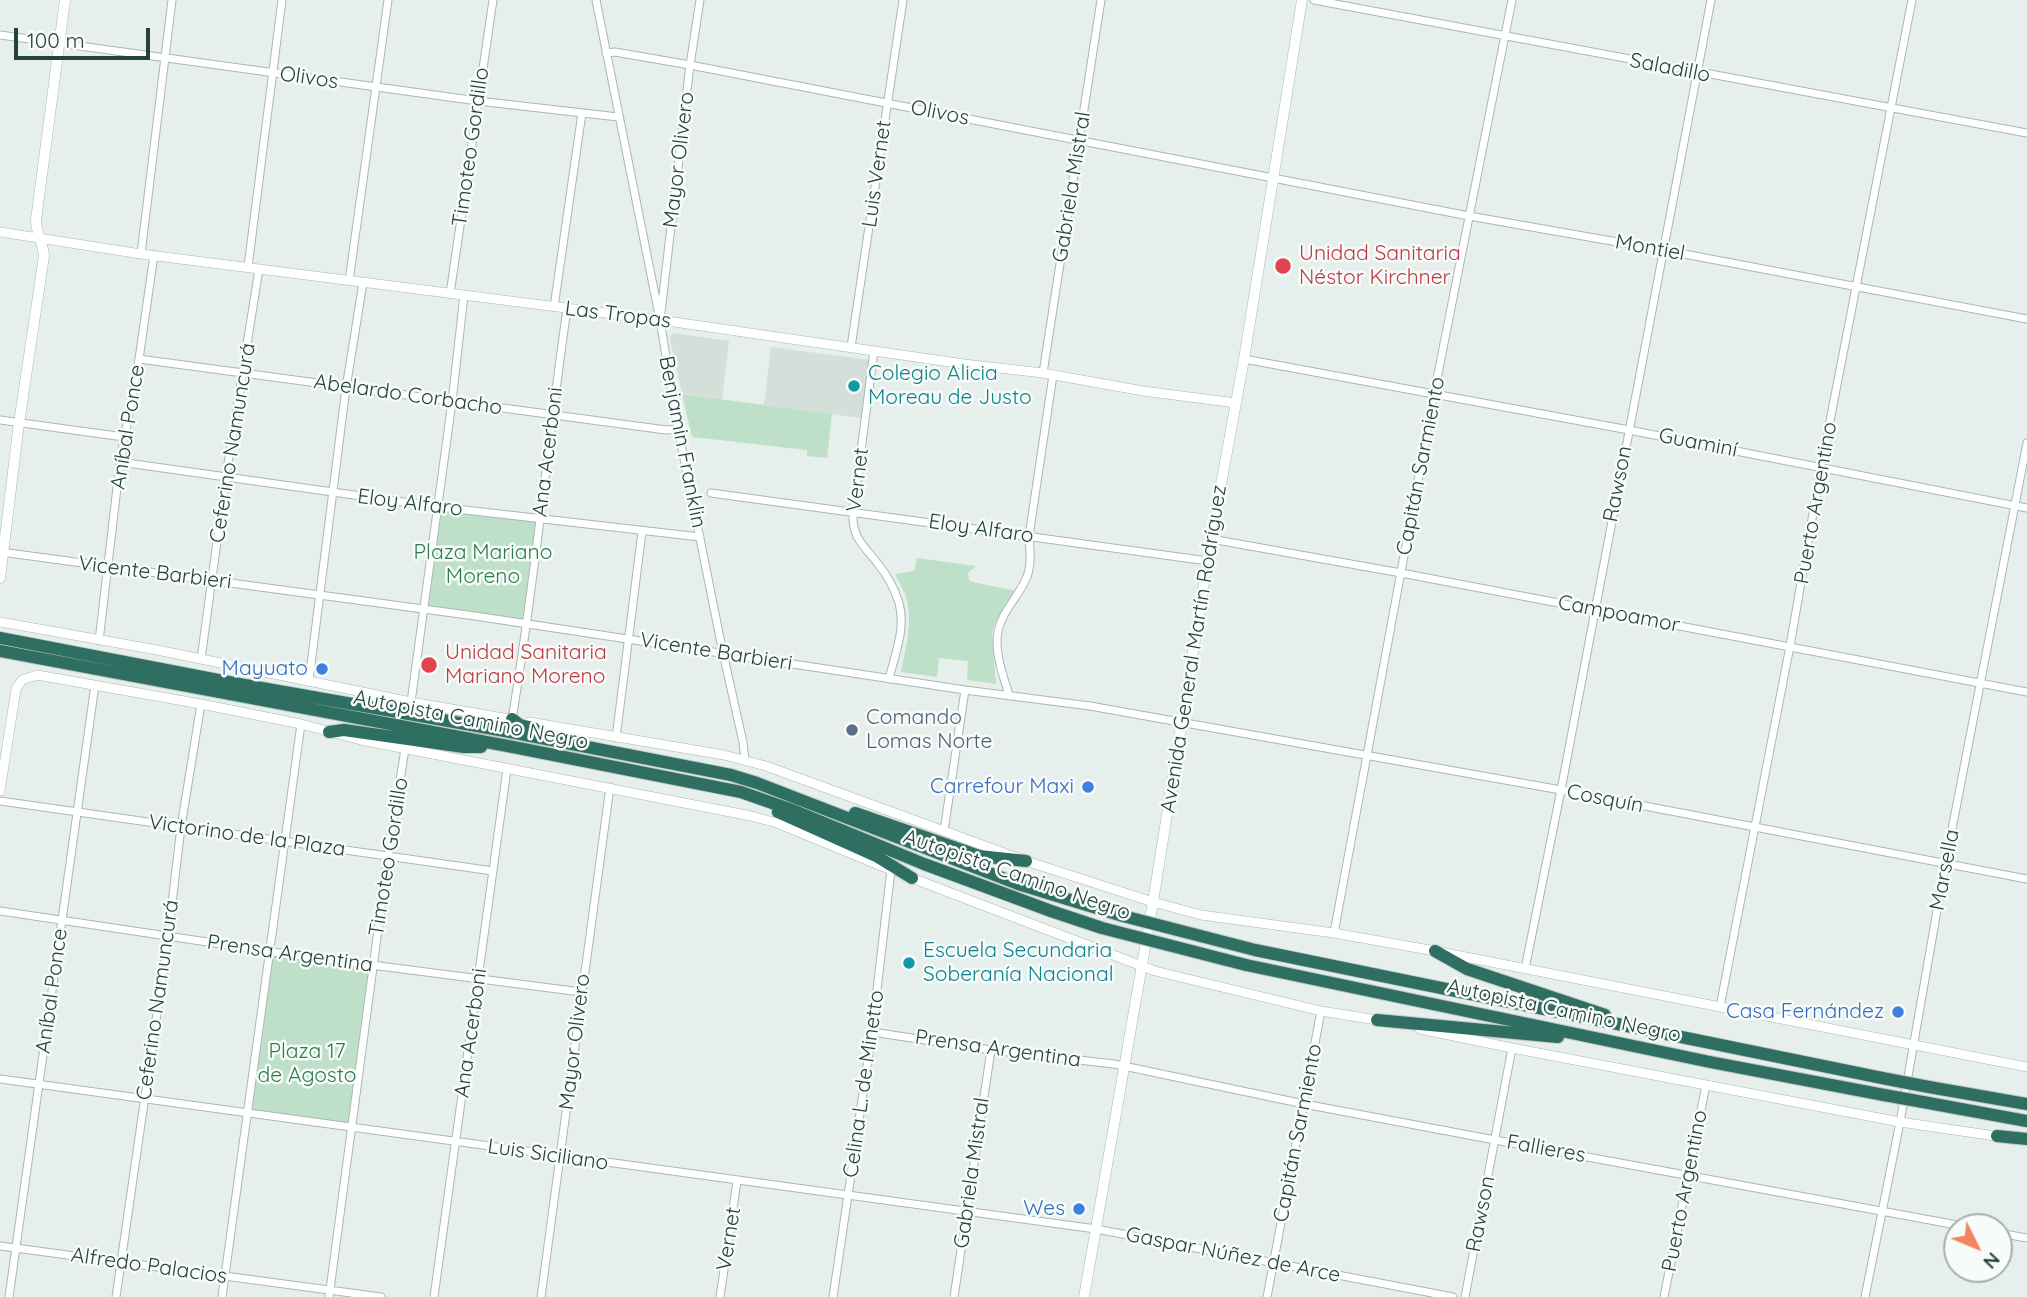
<!DOCTYPE html>
<meta charset="utf-8">
<style>
body{margin:0}
#map{position:relative;width:2027px;height:1297px;overflow:hidden;background:#e6efeb;font-family:Quicksand,sans-serif}
canvas{display:block}
.north{position:absolute;left:1943px;top:1213px;width:70px;height:70px;box-sizing:border-box;background:#f7fbf9;border:2px solid #a3b1ad;border-radius:50%;rotate:133deg;font-size:19px;font-weight:700;line-height:28px;text-align:center;color:#24423a}
.north::after{content:'';display:block;margin:auto;width:24px;height:32px;background:#f4845f;clip-path:polygon(50% 0,100% 100%,50% 72%,0 100%)}
.scale{position:absolute;left:14px;top:28px;width:136px;height:32px;box-sizing:border-box;border:4px solid #24423a;border-top:0;padding-left:9px;font-size:21px;line-height:24px;white-space:nowrap;color:#24423a;-webkit-text-stroke:5px #f7fbf9;paint-order:stroke}
</style>
<div id="map">
<canvas width="2027" height="1297"></canvas>
<div class="north">N</div>
<div class="scale">100 m</div>
</div>
<script>
const ctx = document.querySelector('canvas').getContext('2d');
ctx.lineJoin = 'round';
function paint(path, color) { ctx.fillStyle = color; ctx.fill(path, 'evenodd'); }
function stroke(path, color, width, dash) { ctx.strokeStyle = color; ctx.lineWidth = width; ctx.lineCap = dash ? 'butt' : 'round'; ctx.setLineDash(dash || []); ctx.stroke(path); }
function write(font, color, halo, rows, align = 'center') {
  ctx.font = font + ' Quicksand,sans-serif'; ctx.lineWidth = 5; ctx.setLineDash([]); ctx.textBaseline = 'middle'; ctx.strokeStyle = halo; ctx.fillStyle = color; for (const [text, x, y, turn = 0] of rows) {
    ctx.save(); ctx.translate(x, y); ctx.rotate((+turn || 0) * Math.PI / 180); ctx.textAlign = isNaN(turn) ? turn : align; if (halo) ctx.strokeText(text, 0, 0); ctx.fillText(text, 0, 0); ctx.restore();
  }
}
paint(new Path2D(`
 M672,333L729,341L722,399L682,394L670,339Z
 M771,347L870,360L861,418L764,405Z`), '#d4dfda');
paint(new Path2D(`
 M682,394L832,414L827,458L807,456V450L692,437Z
 M439,507L541,519L528,621L423,610Z
 M917,558L976,566L968,573L969,580L973,582L1016,591L996,620L992,633L996,684L967,680L968,661L939,658L937,677L901,672C906,647 914,619 905,594C902,587 898,580 895,574L914,571Z
 M270,951L372,966L353,1127L247,1113Z`), '#bfe0c8');
const minor = new Path2D(`
 M596,0L660,320L678,429L723,653L743,742L745,760
 M1314,0L2027,133
 M0,35L478,101L618,117
 M606,53L615,52L690,65L1469,216L1663,250L2027,319
 M141,254L172,0
 M248,267L282,0
 M349,281L388,0
 M450,294L493,0
 M554,307L582,113
 M661,312L690,65L700,0
 M851,347L903,0
 M874,351L853,512C852,539 863,544 878,564C887,575 895,590 899,603C906,629 895,654 889,679
 M139,359L666,430L678,429
 M1244,359L1629,430L2027,508
 M1043,373L1101,0
 M0,420L124,437
 M120,462L439,507L700,537
 M711,493L1208,561
 M1211,539L1401,573L2027,692
 M1,552L475,616L965,690L1090,706L1561,790L2027,879
 M99,641L120,462L139,359L154,255
 M201,659L226,476L259,269
 M309,680L346,388L363,283
 M1009,695C1003,675 994,652 998,631C1002,612 1018,597 1026,579C1032,566 1030,550 1029,536L1053,375
 M411,702L452,402L464,295
 M512,719C535,583 547,446 567,309
 M616,738L642,532
 M0,801L493,871
 M944,831L965,690
 M0,911L294,955L581,992
 M1334,933L1434,394L1512,0
 M1525,969L1561,790L1711,0
 M1720,1007L1790,646L1821,467L1912,0
 M872,1032L991,1050L1114,1064L1304,1104L1495,1140L1968,1227
 M0,1079L1096,1229L1453,1297
 M1999,1233L2027,1238
 M0,1246L381,1297
 M9,1297L95,685
 M116,1297L168,937L181,827L201,704
 M222,1297L301,724
 M329,1297L388,855L405,749
 M434,1297L507,769
 M541,1297L610,787
 M720,1297L737,1181
 M833,1297L872,1032L891,870
 M954,1297L991,1050
 M1267,1297L1321,1011
 M1465,1297L1512,1048
 M1664,1297L1706,1085
 M1865,1297L1900,1122L1945,865L2027,443`);
const tertiary = new Path2D(`
 M0,232L141,254L660,320L964,364L1043,373L1143,391L1236,403
 M0,622L157,650L411,702L515,720
 M529,722L724,755L766,766L1026,861L1153,902L1201,915L1334,933L1435,951L2027,1067
 M0,791L16,689L22,680L37,675L201,704L301,724L361,740L751,816L777,823L889,869
 M909,877L1155,971L1321,1011L1383,1021
 M1420,1029L1512,1048L1900,1122L2002,1137`);
const secondary = new Path2D(`
 M0,578L19,423L44,256C43,243 36,233 36,220L65,0
 M1084,1297L1153,902L1211,539L1244,359L1302,0`);
const motorway = new Path2D(`
 M0,638L239,684L505,731L731,775L757,783L1018,884L1067,899
 M0,651L513,747L741,792L795,811L924,864L1051,911
 M512,719L520,725L534,728
 M329,732L344,730L464,747H481
 M778,812L876,856L912,878
 M855,813L979,856L1026,861
 M1255,950L1887,1079
 M1435,951L1467,969L1605,1015
 M1246,965L1710,1062L1884,1095
 M1377,1020L1558,1037
 M1929,1087L2027,1104
 M1923,1102L2027,1121
 M1997,1136L2027,1139`);
stroke(minor, '#a8b8b2', 9);
stroke(tertiary, '#a8b8b2', 10);
stroke(secondary, '#a4bbb3', 11);
stroke(motorway, '#c2cac8', 14);
stroke(minor, '#fff', 7);
stroke(tertiary, '#fff', 9);
stroke(secondary, '#fff', 10);
stroke(motorway, '#2f6f62', 12);
const motorwayBridge = new Path2D(`
 M1067,899L1123,916L1255,950
 M1051,911L1102,928L1246,965
 M1887,1079L1929,1087
 M1884,1095L1923,1102`);
stroke(motorwayBridge, '#c2cac8', 14, []);
stroke(motorwayBridge, '#2f6f62', 12);
for (const [x, y, r, color] of [
 [1283,266,9,"#e0444e"],
 [854,386,7,"#0f9aa8"],
 [429,665,9,"#e0444e"],
 [322,669,7,"#3f7fe0"],
 [852,730,7,"#5c6f8a"],
 [1088,787,7,"#3f7fe0"],
 [909,963,7,"#0f9aa8"],
 [1898,1012,7,"#3f7fe0"],
 [1079,1209,7,"#3f7fe0"]
]) { const dot = new Path2D(); dot.arc(x, y, r, 0, 2 * Math.PI); ctx.fillStyle = color; ctx.fill(dot); stroke(dot, '#f7fbf9', 2.5); }
write('21px', '#24423a', '#f7fbf9', [
 ["Saladillo",1670,68,11],
 ["Olivos",309,78,8],
 ["Olivos",940,113,11],
 ["Timoteo Gordillo",471,147,-82],
 ["Mayor Olivero",679,160,-83],
 ["Luis Vernet",877,174,-82],
 ["Gabriela Mistral",1072,187,-81],
 ["Montiel",1650,248,10],
 ["Las Tropas",618,315,7],
 ["Abelardo Corbacho",408,395,8],
 ["Aníbal Ponce",128,427,-81],
 ["Benjamin Franklin",682,442,79],
 ["Ceferino Namuncurá",233,443,-81],
 ["Guaminí",1698,443,11],
 ["Ana Acerboni",548,452,-83],
 ["Capitán Sarmiento",1421,466,-79],
 ["Vernet",858,480,-83],
 ["Rawson",1618,484,-79],
 ["Eloy Alfaro",410,503,7],
 ["Puerto Argentino",1816,503,-80],
 ["Eloy Alfaro",981,529,8],
 ["Vicente Barbieri",155,573,7],
 ["Campoamor",1619,614,11],
 ["Avenida General Martín Rodríguez",1194,649,-81],
 ["Vicente Barbieri",716,652,9],
 ["Autopista Camino Negro",471,720,11],
 ["Cosquín",1605,799,11],
 ["Victorino de la Plaza",247,836,8],
 ["Timoteo Gordillo",389,857,-81],
 ["Marsella",1945,870,-79],
 ["Autopista Camino Negro",1017,875,19],
 ["Prensa Argentina",290,954,8],
 ["Aníbal Ponce",52,991,-82],
 ["Ceferino Namuncurá",158,1000,-82],
 ["Autopista Camino Negro",1564,1011,12],
 ["Ana Acerboni",471,1033,-82],
 ["Mayor Olivero",575,1042,-83],
 ["Prensa Argentina",998,1049,8],
 ["Celina L. de Minetto",864,1084,-82],
 ["Capitán Sarmiento",1298,1133,-79],
 ["Fallieres",1546,1149,10],
 ["Luis Siciliano",548,1155,8],
 ["Gabriela Mistral",972,1173,-82],
 ["Puerto Argentino",1685,1191,-79],
 ["Rawson",1481,1214,-79],
 ["Vernet",729,1239,-81],
 ["Gaspar Núñez de Arce",1233,1255,11],
 ["Alfredo Palacios",149,1266,8]
]);
write('21px', '#be3a42', '#f7fbf9', [
 ["Unidad Sanitaria",1299,254],
 ["Néstor Kirchner",1299,278],
 ["Unidad Sanitaria",445,653],
 ["Mariano Moreno",445,677]
], 'left');
write('21px', '#0d838f', '#f7fbf9', [
 ["Colegio Alicia",868,374],
 ["Moreau de Justo",868,398],
 ["Escuela Secundaria",923,951],
 ["Soberanía Nacional",923,975]
], 'left');
write('21px', '#2d7a4b', '#f7fbf9', [
 ["Plaza Mariano",483,553],
 ["Moreno",483,577],
 ["Plaza 17",307,1052],
 ["de Agosto",307,1076]
]);
write('21px', '#366cbe', '#f7fbf9', [
 ["Mayuato",308,669],
 ["Carrefour Maxi",1074,787],
 ["Casa Fernández",1884,1012],
 ["Wes",1065,1209]
], 'right');
write('21px', '#4e5e75', '#f7fbf9', [
 ["Comando",866,718],
 ["Lomas Norte",866,742]
], 'left');
</script>
